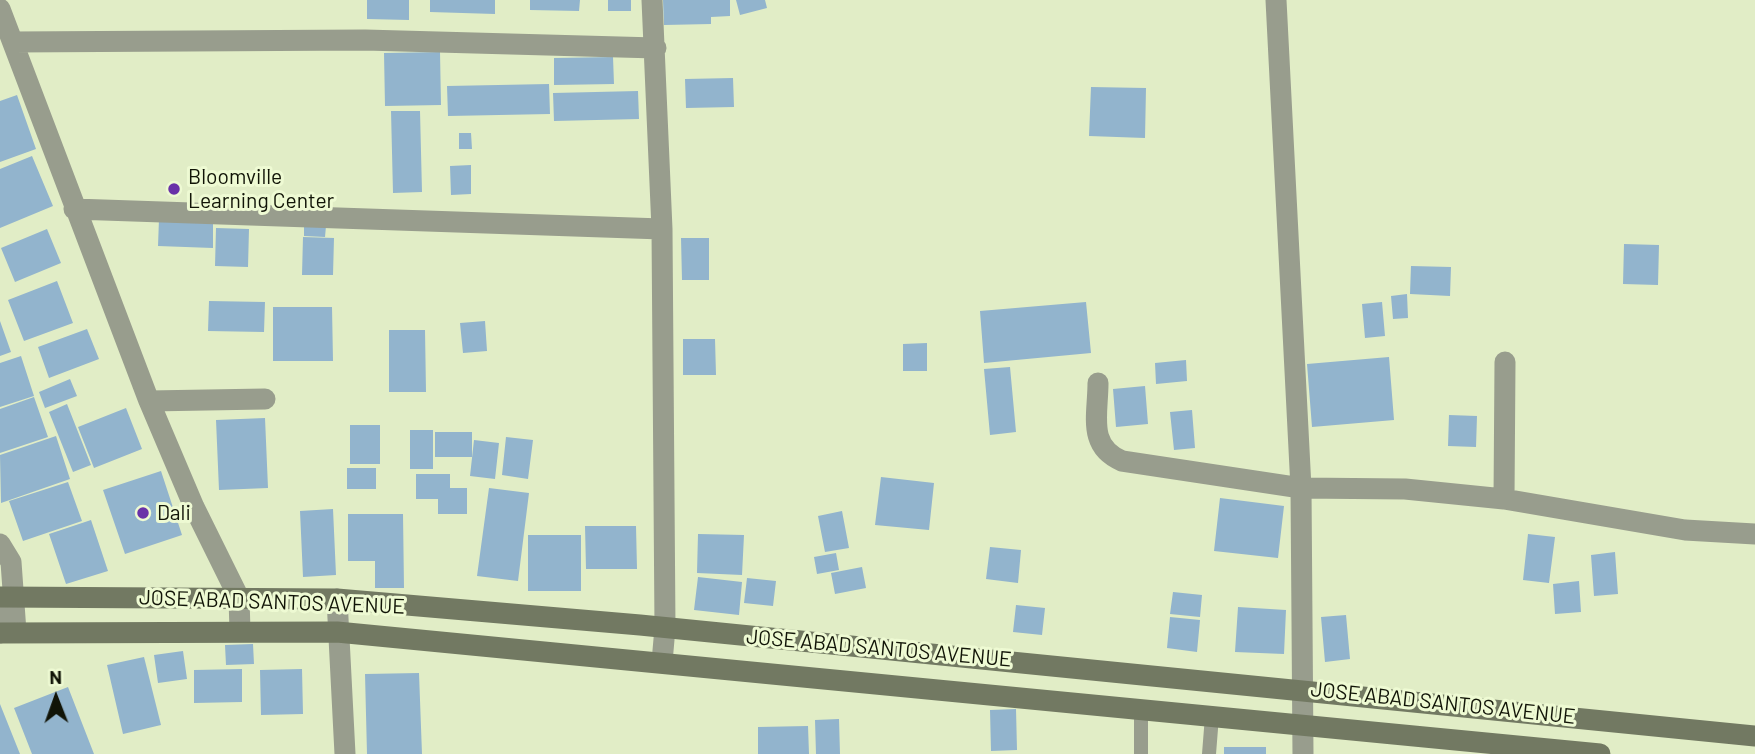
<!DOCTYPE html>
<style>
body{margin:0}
#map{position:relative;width:1755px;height:754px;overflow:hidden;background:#e1edc6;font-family:Barlow,sans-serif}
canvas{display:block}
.north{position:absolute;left:21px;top:663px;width:70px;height:70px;-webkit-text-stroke:5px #eefad3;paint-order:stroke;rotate:359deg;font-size:19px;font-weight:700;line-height:28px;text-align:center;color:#111407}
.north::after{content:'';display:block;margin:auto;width:24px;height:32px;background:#111407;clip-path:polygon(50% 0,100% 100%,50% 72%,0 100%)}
</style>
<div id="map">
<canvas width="1755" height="754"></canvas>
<div class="north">N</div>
</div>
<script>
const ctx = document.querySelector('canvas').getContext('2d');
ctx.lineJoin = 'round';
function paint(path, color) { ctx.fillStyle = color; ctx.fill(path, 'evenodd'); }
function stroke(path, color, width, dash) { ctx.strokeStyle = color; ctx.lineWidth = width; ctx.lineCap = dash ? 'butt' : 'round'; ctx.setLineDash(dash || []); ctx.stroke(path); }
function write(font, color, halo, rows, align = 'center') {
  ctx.font = font + ' Barlow,sans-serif'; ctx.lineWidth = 6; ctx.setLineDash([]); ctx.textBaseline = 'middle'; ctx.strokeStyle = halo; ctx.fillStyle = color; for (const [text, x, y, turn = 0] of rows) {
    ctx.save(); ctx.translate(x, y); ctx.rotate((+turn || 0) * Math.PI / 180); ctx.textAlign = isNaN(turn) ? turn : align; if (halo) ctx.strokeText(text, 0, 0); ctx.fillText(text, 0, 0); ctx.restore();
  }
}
paint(new Path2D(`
 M367,0H409V20L367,19Z
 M430,0H495V14L430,12Z
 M530,0H580L579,11L530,10Z
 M608,0H631V11H608Z
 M663,0H730V16L711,17V24L664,25Z
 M736,0H765L767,8L740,15Z
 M440,52L441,105L385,106L384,53Z
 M613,57L614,84L554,85V58Z
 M733,78L734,107L686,108L685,79Z
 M549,84L550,114L448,116L447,86Z
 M1091,87L1146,88L1145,138L1089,136Z
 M638,91L639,119L554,121L553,93Z
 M17,95L36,149L0,162V101Z
 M391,111H420L422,192L393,193Z
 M459,133H471L472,149H459Z
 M32,156L53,206L0,228V169Z
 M471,165V194L451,195L450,166Z
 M159,219L213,221V248L158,246Z
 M304,226H326L325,237L304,236Z
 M216,228L249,229L248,267L215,266Z
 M47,229L61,263L15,282L1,248Z
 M303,237L334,238L333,275H302Z
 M681,238H709V280H682Z
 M1624,244L1659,245L1658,285L1623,284Z
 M1411,266L1451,267L1450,296L1410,294Z
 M57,281L73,323L24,341L8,300Z
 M1407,294L1408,318L1393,319L1391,296Z
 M209,301L265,302L264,332L208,331Z
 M1086,302L1091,353L984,363L980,311Z
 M1382,302L1385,336L1365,338L1362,304Z
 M273,307H332L333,361H273Z
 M0,321L11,352L0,356Z
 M485,321L487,351L463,353L460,323Z
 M87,329L99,359L49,378L38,347Z
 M389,330H425L426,392H389Z
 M683,339H715L716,375H683Z
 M927,343V371H903V344Z
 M21,356L34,396L0,407V363Z
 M1389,357L1394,420L1312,427L1307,364Z
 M1186,360L1187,381L1156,384L1155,363Z
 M1010,367L1016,432L990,435L984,369Z
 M70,379L77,396L45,408L39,392Z
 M1145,386L1148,424L1116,427L1113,389Z
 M34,397L48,437L0,453V409Z
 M67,404L91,465L73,472L49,412Z
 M126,408L142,449L94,468L78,427Z
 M1192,410L1195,448L1174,450L1170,412Z
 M1449,415L1477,416L1476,447L1448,446Z
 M265,418L268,488L219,490L216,420Z
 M350,425H380V464H350Z
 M410,430H433V469H410Z
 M435,432H472V457H435Z
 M56,436L70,479L1,503L0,455Z
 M506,437L533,440L528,479L502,475Z
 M474,440L499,443L495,479L470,476Z
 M347,468H376V489H347Z
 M161,471L182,535L125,554L103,490Z
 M416,474H450V488H467V514H438V499H416Z
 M881,477L934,483L929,530L875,525Z
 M68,482L82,521L23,541L9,501Z
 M489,488L529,493L518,581L477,576Z
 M1220,498L1284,506L1278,558L1214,551Z
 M333,509L336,575L303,577L300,511Z
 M842,511L849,548L825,552L818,516Z
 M348,514H403L404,588H375V561H348Z
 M91,520L108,571L66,584L49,534Z
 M585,526H636L637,569H586Z
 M698,534L744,535L742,575L697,573Z
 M1528,534L1555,537L1549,583L1523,580Z
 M528,535H581V591H528Z
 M990,547L1021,550L1018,583L986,579Z
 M1615,552L1618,594L1594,596L1591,555Z
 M836,553L839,570L817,574L814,557Z
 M862,567L866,588L835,594L831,573Z
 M698,577L742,582L739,615L694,610Z
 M747,578L776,581L773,606L744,603Z
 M1579,581L1581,612L1555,614L1553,584Z
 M1173,592L1202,595L1200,617L1170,614Z
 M1016,605L1045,608L1042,635L1013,632Z
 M1238,607L1286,610L1284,654L1235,652Z
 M1346,615L1350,659L1325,662L1321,617Z
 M1170,617L1200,620L1197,652L1167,648Z
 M253,644L254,664L226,665L225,645Z
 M183,651L187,679L158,683L154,655Z
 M144,657L161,725L123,734L107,665Z
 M242,669V702L194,703V670Z
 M302,669L303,714L261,715L260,670Z
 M419,673L422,754H367L365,674Z
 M68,687L94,754H32L14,708Z
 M0,704L20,754H0Z
 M1016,709L1017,750L991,751L990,710Z
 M839,719L840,754H816L815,720Z
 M808,726L809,754H758V727Z
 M1224,747H1266V754H1224Z`), '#92b4cd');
stroke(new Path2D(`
 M1141,710V754
 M1209,754L1212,716`), '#989d8d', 14);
stroke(new Path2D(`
 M652,0L662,229L665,628L662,662
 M1276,0L1301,488L1303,754
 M0,9L149,401L194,507L239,598L240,631
 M13,42L365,40L656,48
 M74,209L662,229
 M1098,383C1098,415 1087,446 1122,461L1301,488L1405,489L1504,499L1685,530L1755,534
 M149,401L265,399
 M1504,499L1505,362
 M0,544L11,562L16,632
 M337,599L345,754
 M0,608L1,633`), '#989d8d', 21);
stroke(new Path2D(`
 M0,597L337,599L640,625L1755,736
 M0,633L337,632L1600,754`), '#727962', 21);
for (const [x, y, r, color] of [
 [174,189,7,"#6931a8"],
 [143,513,7,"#6931a8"]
]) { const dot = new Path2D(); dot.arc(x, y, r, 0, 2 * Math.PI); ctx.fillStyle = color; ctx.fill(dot); stroke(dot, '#eefad3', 2.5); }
write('21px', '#111407', '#eefad3', [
 ["Bloomville",188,177],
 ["Learning Center",188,201],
 ["Dali",157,513]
], 'left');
write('21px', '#111407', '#eefad3', [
 ["JOSE ABAD SANTOS AVENUE",272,602,2],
 ["JOSE ABAD SANTOS AVENUE",879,648,5],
 ["JOSE ABAD SANTOS AVENUE",1443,703,6]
]);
</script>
